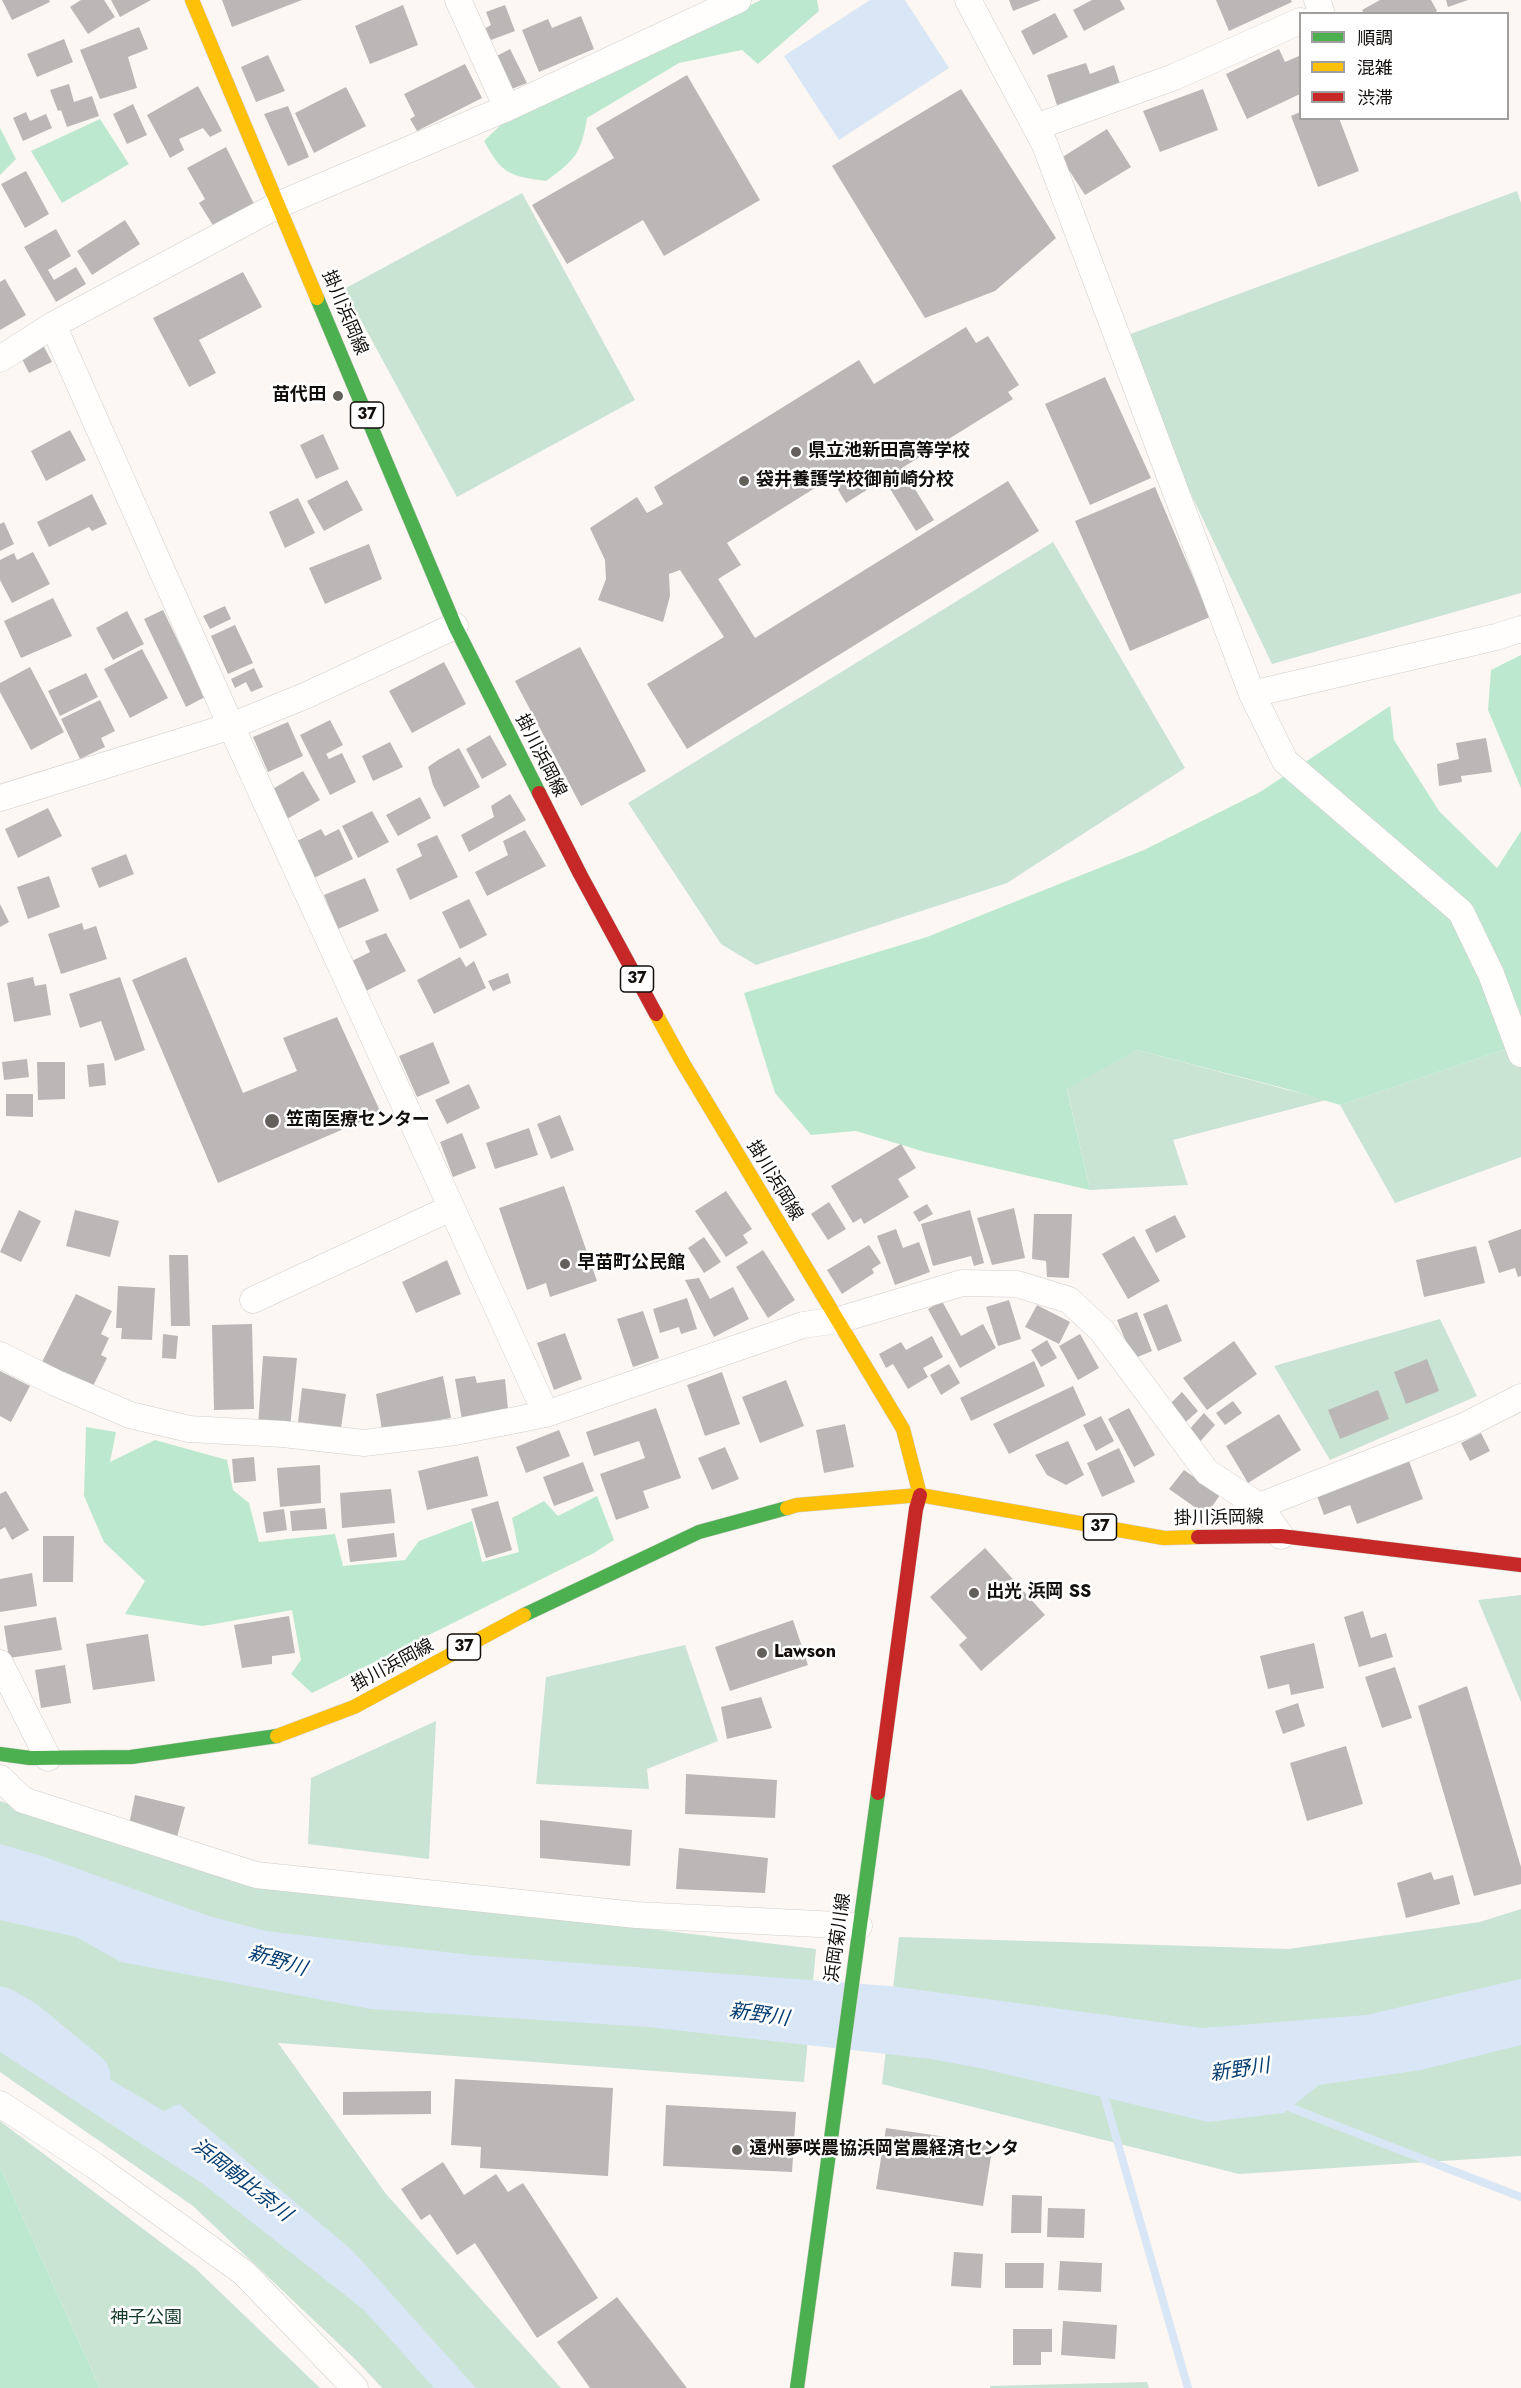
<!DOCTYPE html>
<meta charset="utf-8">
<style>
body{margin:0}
#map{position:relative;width:1521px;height:2388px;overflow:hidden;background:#fcf7f2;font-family:Jost,"Noto Sans JP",sans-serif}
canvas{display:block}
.legend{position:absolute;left:1299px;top:12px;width:210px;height:108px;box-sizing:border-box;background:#fff;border:2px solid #a09f9e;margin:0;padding:8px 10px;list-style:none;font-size:18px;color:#110e0c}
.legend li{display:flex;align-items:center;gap:12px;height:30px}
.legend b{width:30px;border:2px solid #a09f9e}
</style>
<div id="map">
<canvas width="1521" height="2388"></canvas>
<ul class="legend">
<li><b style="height:8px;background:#4caf50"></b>順調</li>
<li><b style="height:8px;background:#ffc107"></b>混雑</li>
<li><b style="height:8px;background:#c62828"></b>渋滞</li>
</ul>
</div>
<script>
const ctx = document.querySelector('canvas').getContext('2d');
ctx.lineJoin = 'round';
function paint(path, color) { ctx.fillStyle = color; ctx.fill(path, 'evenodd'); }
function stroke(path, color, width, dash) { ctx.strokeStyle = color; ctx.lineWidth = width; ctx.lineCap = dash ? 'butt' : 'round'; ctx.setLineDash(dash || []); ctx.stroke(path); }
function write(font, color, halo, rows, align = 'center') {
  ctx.font = font + ' Jost,"Noto Sans JP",sans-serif'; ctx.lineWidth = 5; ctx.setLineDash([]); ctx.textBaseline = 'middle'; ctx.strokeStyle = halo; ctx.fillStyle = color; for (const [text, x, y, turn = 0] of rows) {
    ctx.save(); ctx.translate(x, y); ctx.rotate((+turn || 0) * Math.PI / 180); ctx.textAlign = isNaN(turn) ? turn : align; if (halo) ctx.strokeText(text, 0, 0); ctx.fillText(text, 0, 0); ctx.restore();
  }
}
paint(new Path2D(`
 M1517,191L1521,203V593L1272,664L1117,339Z
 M522,193L635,400L457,497L344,289Z
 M1053,542L1185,768L1007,883L756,965L721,944L628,803Z
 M1521,1044V1157L1395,1203L1340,1105Z
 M1137,1050L1326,1100L1173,1140L1188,1185L1090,1190L1067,1088Z
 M1440,1319L1477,1396L1330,1460L1274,1366Z
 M1521,1595V1702L1478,1600Z
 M685,1645L718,1741L647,1769L649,1789L536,1784L546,1677Z
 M436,1721L429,1859L308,1844L311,1778Z
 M0,1801L133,1842L295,1886L816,1949L804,2082L278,2043L386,2194L561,2388H382L358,2362L193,2206L0,2072Z
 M1521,1909V2156L1239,2174L882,2084L899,1937L1288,1949L1480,1922Z
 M0,2121L195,2268L320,2388H100L0,2167Z
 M1147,2382L1149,2388H990V2386Z`), '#c9e4d3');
paint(new Path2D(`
 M761,0H817L819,11L758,64L742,50L679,63L587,118C581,154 575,160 546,181C509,176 502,174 484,141L509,117Z
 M100,119L129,164L62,203L31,151Z
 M0,128L16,159L0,175Z
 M1521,655V788L1488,710L1491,670Z
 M1390,706L1394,740L1439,811L1497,868L1521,831V1044L1340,1105L1287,1089L1137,1050L1067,1089L1090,1190L925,1152L856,1131L811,1135L775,1093L744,993L927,937L1144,850L1260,792Z
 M86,1427L116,1432L110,1462L155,1440L227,1460L233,1490L249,1503L259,1542L335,1534L343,1566L405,1560L419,1541L472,1521L482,1562L519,1552L512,1518L544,1501L558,1516L597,1496L614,1540L594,1553L312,1693L291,1674L301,1660L292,1610L203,1626L125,1614L145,1581L104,1542L84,1496Z
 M0,2167L100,2388H0Z`), '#bde8d0');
paint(new Path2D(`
 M870,0H905L949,68L839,140L784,56Z
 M0,1844L42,1856L209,1916L266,1931L471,1955L890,1986L1203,2028L1366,2015L1521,1979V2045L1421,2070L1319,2085L1284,2113L1208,2122L980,2068L931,2059L648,2027L371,2009L121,1962L76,1937L0,1920Z
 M0,2015L164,2111L179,2104L353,2251L476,2388H434L364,2310L203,2184L0,2052Z`), '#d9e6f5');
stroke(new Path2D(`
 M1102,2088L1188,2388
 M1281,2104L1521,2197`), '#d9e6f5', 8);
stroke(new Path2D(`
 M0,2012L22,2025L85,2077`), '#d9e6f5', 51);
paint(new Path2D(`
 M2,0H49L50,2L12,20Z
 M81,0H104L115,17L88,34L70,7Z
 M111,0H151L120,17Z
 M222,0H302L232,27Z
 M1009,0H1041L1013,11Z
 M1092,0H1120L1125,9L1084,31L1073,10Z
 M1216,0H1291L1292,2L1229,31Z
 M1380,0H1431L1437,11L1434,14H1364L1362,10Z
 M1446,0H1468L1448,7Z
 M403,5L418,45L370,64L355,26Z
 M505,5L515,31L491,40L484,29L491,25L486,12Z
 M1055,13L1068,37L1033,55L1021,31Z
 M581,16L594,49L539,72L522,30L548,19L552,28Z
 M139,27L148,49L128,57L137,88L100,99L80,50Z
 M64,39L73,62L37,77L27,54Z
 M510,49L527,83L509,90L493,58Z
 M1279,49L1285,62L1299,56L1300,94L1247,119L1226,74Z
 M268,55L285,91L256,102L241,67Z
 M1086,63L1090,74L1114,65L1121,87L1058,108L1047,75Z
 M465,64L482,98L417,131L410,119L415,116L404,94Z
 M687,75L760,200L664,256L643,220L567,264L532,205L614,158L596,128Z
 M69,84L74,102L92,96L99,116L67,127L61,110L58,111L50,90Z
 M198,86L222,131L210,137L203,128L179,139L184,150L170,158L147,115Z
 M346,87L366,126L314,153L295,113Z
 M961,89L1056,238L995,291L925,318L832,166Z
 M1203,89L1218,130L1160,152L1143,111Z
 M133,104L147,135L127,144L113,114Z
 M288,106L309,157L288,166L264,114Z
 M26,112L30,121L46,114L52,128L23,141L13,118Z
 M1300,112V118H1339L1359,171L1318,187L1291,116Z
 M1107,129L1131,167L1085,195L1061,158Z
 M226,147L256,208L216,230L199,203L205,199L187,168Z
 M26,171L49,214L25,228L1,184Z
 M125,220L140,244L92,275L77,251Z
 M56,229L71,256L48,270L54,280L76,267L86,284L56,302L24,247Z
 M243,272L262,307L199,340L216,373L189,387L153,318Z
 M5,279L26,315L0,330V282Z
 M966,327L976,343L988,336L1019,385L1008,392L1013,399L902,468L934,520L916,531L884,479L846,503L831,478L727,543L741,565L718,579L755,638L1008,481L1039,531L687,749L647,684L724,637L680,570L669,574L670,596L663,622L598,600L606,579L605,560L590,528L637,497L647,513L663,504L654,487L859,360L874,384Z
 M42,343L52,362L29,373L20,355Z
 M1105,377L1151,478L1090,505L1045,404Z
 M70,430L86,460L46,481L31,451Z
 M323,434L339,469L316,479L300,445Z
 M347,480L363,510L324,531L307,501Z
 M1155,487L1210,617L1130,651L1075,521Z
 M92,494L107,524L92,531L89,527L49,547L37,522Z
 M298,498L315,533L285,548L269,512Z
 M4,522L14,544L0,551V524Z
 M369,544L382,579L325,604L309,568Z
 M33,552L50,584L12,603L0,580V560L14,553L17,560Z
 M53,598L72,636L21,658L4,621Z
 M225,606L231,619L210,629L203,616Z
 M163,610L205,697L186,707L144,619Z
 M127,611L144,644L113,660L96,628Z
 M235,625L253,663L228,674L211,636Z
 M580,647L646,771L581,806L515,681Z
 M142,649L168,698L130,718L104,669Z
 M444,662L466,704L412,733L389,691Z
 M30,667L64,732L31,750L0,692V683Z
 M254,668L263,687L251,692L246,682L235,688L231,679Z
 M86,673L98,697L60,716L48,691Z
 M100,700L115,731L101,738L105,747L80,759L61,719Z
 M330,720L343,745L326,754L329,759L342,753L356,782L330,795L300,735Z
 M288,722L303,756L268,772L253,737Z
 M490,735L507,765L482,779L466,749Z
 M1486,738L1492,772L1461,776L1462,782L1439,786L1437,764L1459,759L1456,743Z
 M390,742L403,767L373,781L362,756Z
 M459,748L480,787L444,807L433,785L428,767L438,760Z
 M303,771L320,800L287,819L271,790Z
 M510,794L526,820L469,852L461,835L494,817L491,806Z
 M420,797L431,818L398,836L386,815Z
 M48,808L62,836L18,858L5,829Z
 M372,811L389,842L358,858L342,826Z
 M321,829L325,836L339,829L353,859L314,878L297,841Z
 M525,830L546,866L487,896L475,872L508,855L503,841Z
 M437,835L458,877L410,900L396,869L422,856L417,844Z
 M126,854L134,874L99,888L91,868Z
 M49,876L60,907L28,919L17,887Z
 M365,878L379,911L338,929L324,895Z
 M469,899L487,935L460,949L442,912Z
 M0,904L9,922L0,927Z
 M82,923L84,930L96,926L107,959L61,974L48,934Z
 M386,933L406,971L364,992L350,962L370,952L365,941Z
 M186,957L243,1093L297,1071L283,1038L337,1017L381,1113L218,1183L132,980Z
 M460,957L466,967L474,961L486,988L434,1014L417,980Z
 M508,973L511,983L493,991L488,981Z
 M33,977L35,986L46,984L51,1015L14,1022L7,983Z
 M120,977L145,1050L115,1061L101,1021L80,1028L69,994Z
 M433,1042L450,1083L417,1097L399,1056Z
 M27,1059L29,1077L4,1080L2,1062Z
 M37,1062H65V1099L38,1100Z
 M104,1063L106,1085L89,1087L87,1065Z
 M469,1084L480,1108L447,1124L435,1100Z
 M6,1094H33V1117L6,1116Z
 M560,1115L574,1150L551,1159L537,1124Z
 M529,1128L538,1155L495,1169L486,1143Z
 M462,1133L476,1168L453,1177L440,1142Z
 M901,1144L916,1168L898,1179L909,1197L864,1224L861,1218L853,1223L831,1186Z
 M564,1186L597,1281L550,1297L546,1283L527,1290L499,1208Z
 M726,1191L752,1229L743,1235L748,1243L726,1257L695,1211Z
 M829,1202L846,1229L828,1240L811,1214Z
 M927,1204L933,1214L919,1222L913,1212Z
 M1014,1208L1025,1258L992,1265L977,1218Z
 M19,1210L41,1221L21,1262L0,1252Z
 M75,1210L119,1221L110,1257L66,1246Z
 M970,1210L984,1263L974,1266L971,1256L933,1266L921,1224Z
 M1034,1214H1072L1069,1278L1047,1277L1046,1261L1032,1259Z
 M1175,1215L1186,1237L1156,1253L1145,1230Z
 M896,1229L903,1248L919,1242L930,1272L895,1285L877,1236Z
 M1521,1229V1276L1518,1277L1515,1268L1499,1273L1488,1241Z
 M1134,1236L1160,1281L1128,1299L1102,1254Z
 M704,1237L721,1262L704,1273L688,1248Z
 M869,1245L881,1263L872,1269L874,1273L842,1294L827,1270Z
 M1476,1246L1485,1283L1424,1297L1416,1260Z
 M763,1250L795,1300L768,1318L736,1267Z
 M169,1255H188L190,1326H171Z
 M447,1260L461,1294L416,1313L402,1282Z
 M699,1278L710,1299L733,1287L749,1319L714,1337L685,1280Z
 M118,1286L155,1288L152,1340L121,1339L122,1328H116Z
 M76,1294L112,1311L101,1334L109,1338L101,1355L107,1358L93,1386L42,1362Z
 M687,1298L697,1329L681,1334L679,1327L660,1333L653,1309Z
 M1009,1300L1021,1339L998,1346L986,1307Z
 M942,1301L961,1336L983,1324L996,1348L960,1368L928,1309Z
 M1167,1304L1182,1341L1158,1351L1143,1314Z
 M1037,1305L1070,1322L1059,1344L1025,1327Z
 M643,1311L659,1358L633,1367L617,1319Z
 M1137,1312L1152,1351L1133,1359L1117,1320Z
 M252,1324L254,1409L214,1410L212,1325Z
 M565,1333L582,1379L554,1390L537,1343Z
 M163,1334L178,1336L176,1359L162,1358Z
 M1080,1334L1099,1368L1078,1380L1059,1346Z
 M932,1336L943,1357L923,1368L928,1377L908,1389L893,1364L886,1368L879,1354L901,1342L906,1350Z
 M1047,1340L1057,1358L1041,1367L1031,1350Z
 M1234,1341L1257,1374L1207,1410L1183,1378Z
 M263,1356L297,1358L290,1428L258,1426Z
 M1427,1359L1439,1391L1406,1404L1394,1372Z
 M1034,1361L1045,1386L971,1421L960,1398Z
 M949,1364L960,1383L941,1395L930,1375Z
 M0,1371L30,1386L11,1422L0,1416Z
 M722,1372L740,1424L705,1436L687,1385Z
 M443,1376L451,1418L382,1430L376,1394Z
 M475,1376L477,1383L505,1379L508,1409L462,1420L455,1379Z
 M786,1380L804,1426L760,1443L742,1397Z
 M1073,1386L1086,1415L1009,1454L993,1424Z
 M302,1388L346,1394L341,1428L298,1422Z
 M1378,1390L1389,1419L1340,1439L1328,1410Z
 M1182,1392L1198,1411L1180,1427L1166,1408Z
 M1233,1401L1242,1413L1225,1425L1216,1413Z
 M656,1408L681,1478L643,1491L649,1508L616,1520L600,1474L645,1458L639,1441L594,1456L586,1432Z
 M1129,1408L1155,1455L1134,1467L1108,1419Z
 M1204,1413L1215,1425L1197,1445L1186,1433Z
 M1279,1414L1301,1450L1248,1483L1226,1446Z
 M1101,1416L1114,1441L1096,1451L1083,1425Z
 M845,1424L854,1467L824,1473L816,1430Z
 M559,1430L570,1456L526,1473L516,1447Z
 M1481,1433L1490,1451L1470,1461L1461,1443Z
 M1068,1441L1084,1475L1066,1485L1047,1475L1035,1455Z
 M725,1447L739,1479L712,1490L698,1458Z
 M1119,1448L1135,1482L1102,1497L1087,1463Z
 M478,1456L488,1496L427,1510L418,1471Z
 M254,1457L256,1481L234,1483L232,1459Z
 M1409,1461L1423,1499L1357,1524L1350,1505L1324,1515L1317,1496Z
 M583,1462L594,1491L554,1506L543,1477Z
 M320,1465L321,1503L280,1507L277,1468Z
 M1184,1470L1220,1495L1206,1515L1169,1489Z
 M391,1489L395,1523L342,1528L340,1493Z
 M6,1491L29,1530L12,1540L5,1527L0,1530V1494Z
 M498,1501L512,1550L486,1558L471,1509Z
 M325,1508L327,1529L292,1531L290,1511Z
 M284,1509L287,1530L266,1533L263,1512Z
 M394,1533L397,1557L350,1562L347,1539Z
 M43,1536H74L73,1582H43Z
 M985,1548L1045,1615L981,1671L959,1645L967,1638L930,1597Z
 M32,1573L37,1606L0,1612V1579Z
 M1363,1611L1371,1638L1386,1633L1393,1657L1359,1667L1344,1617Z
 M289,1616L295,1653L272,1656V1664L242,1668L234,1625Z
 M56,1617L62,1650L9,1658L4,1626Z
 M793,1620L808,1665L730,1691L715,1647Z
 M148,1634L155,1681L93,1690L86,1644Z
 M1314,1643L1324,1688L1291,1695L1289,1684L1268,1689L1260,1656Z
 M65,1665L71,1703L41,1708L35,1670Z
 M1395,1667L1412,1718L1382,1728L1365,1677Z
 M1467,1686L1521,1867V1884L1474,1896L1418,1706Z
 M761,1697L772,1728L727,1739L721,1707Z
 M1298,1703L1305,1726L1283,1734L1275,1711Z
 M1346,1746L1363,1804L1307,1821L1290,1763Z
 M686,1774L777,1780L775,1818L685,1814Z
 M135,1795L185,1807L177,1837L129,1825Z
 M540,1820L632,1830L630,1866L540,1858Z
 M679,1848L768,1858L765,1893L676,1889Z
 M1431,1872L1434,1880L1453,1875L1460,1904L1406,1918L1397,1883Z
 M455,2079L613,2088L608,2176L480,2168L481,2147L451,2145Z
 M431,2091V2114L343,2115V2092Z
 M666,2105L796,2112L792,2172L663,2166Z
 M886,2128L993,2144L983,2206L876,2189Z
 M443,2162L464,2195L496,2174L508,2192L523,2183L598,2298L537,2338L475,2243L457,2255L430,2214L421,2220L401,2189Z
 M1012,2195L1042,2196L1041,2233H1011Z
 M1048,2208L1085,2209L1084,2238L1047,2237Z
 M954,2252L983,2254L981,2288L951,2286Z
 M1060,2261L1102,2263L1101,2292L1058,2290Z
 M1005,2263H1044L1043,2288H1005Z
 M617,2297L687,2388H590L557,2342Z
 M1063,2321L1117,2325L1115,2359L1061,2355Z
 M1013,2329H1052V2352H1041V2365H1013Z`), '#bab7b6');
const street = new Path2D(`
 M458,0L507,108
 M968,0L1045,145L1252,694L1285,761L1461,912L1491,974L1521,1054
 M1317,0L1322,14
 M1036,127L1174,77L1300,21
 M53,325L231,726L546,1414
 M0,359L53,325L280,204L507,108L738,0
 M1252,694L1496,637L1521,629
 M0,798L231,726L307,695L455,626
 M253,1300L451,1208
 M0,1355L56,1383L130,1415L189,1429L283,1434L364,1443L455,1432L546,1414L803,1325L839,1320L962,1283L1017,1284L1069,1300L1102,1331L1207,1472L1259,1506L1281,1536
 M1259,1506L1464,1426L1521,1397
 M0,1663L48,1758
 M0,1778L23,1800L256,1875L636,1915L859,1926
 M0,2104L95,2166L244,2273L355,2388`);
const fast = new Path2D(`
 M317,298L455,626L539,793
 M524,1615L699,1532L787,1508
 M0,1754L30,1758L131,1757L277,1736
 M797,2388L878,1793`);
const slow = new Path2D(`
 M192,0L317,298
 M656,1014L683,1063L903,1429L920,1495
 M787,1508L797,1505L920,1495L1164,1538L1198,1537
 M277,1736L354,1707L524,1615`);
const jam = new Path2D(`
 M539,793L580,874L656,1014
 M1198,1537L1281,1536L1521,1565
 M878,1793L916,1509L920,1495`);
stroke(street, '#d1ceca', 27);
stroke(fast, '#d1ceca', 15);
stroke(slow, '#d1ceca', 15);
stroke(jam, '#d1ceca', 15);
stroke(street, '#fffefd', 26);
stroke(fast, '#4caf50', 14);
stroke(slow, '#ffc107', 14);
stroke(jam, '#c62828', 14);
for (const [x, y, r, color] of [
 [338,396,6,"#63605c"],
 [796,452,6,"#63605c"],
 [744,481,6,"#63605c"],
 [272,1121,8,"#63605c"],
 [565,1264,6,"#63605c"],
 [974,1593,6,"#63605c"],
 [762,1653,6,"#63605c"],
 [737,2150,6,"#63605c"]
]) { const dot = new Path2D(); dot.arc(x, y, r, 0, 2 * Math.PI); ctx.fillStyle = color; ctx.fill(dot); stroke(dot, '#fff', 2); }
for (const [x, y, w] of [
 [367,415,33],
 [637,979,33],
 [1100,1527,33],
 [464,1647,33]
]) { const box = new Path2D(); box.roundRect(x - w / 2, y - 13, w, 26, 4.5); ctx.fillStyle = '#fff'; ctx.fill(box); stroke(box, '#110e0c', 1.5); }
write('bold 16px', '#110e0c', null, [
 ["37",367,415],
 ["37",637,979],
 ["37",1100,1527],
 ["37",464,1647]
]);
write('18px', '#110e0c', '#fff', [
 ["掛川浜岡線",344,313,67],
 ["掛川浜岡線",540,756,63],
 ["掛川浜岡線",774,1181,59],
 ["掛川浜岡線",1219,1519,-1],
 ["掛川浜岡線",393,1666,-28],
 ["浜岡菊川線",839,1938,-82]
]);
write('bold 18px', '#110e0c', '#fff', [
 ["苗代田",326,396,"right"],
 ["県立池新田高等学校",808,452],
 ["袋井養護学校御前崎分校",756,481],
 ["笠南医療センター",286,1121],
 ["早苗町公民館",577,1264],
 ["出光 浜岡 SS",986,1593],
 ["Lawson",774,1653],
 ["遠州夢咲農協浜岡営農経済センタ",749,2150]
], 'left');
write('18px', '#163b2b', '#fff', [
 ["神子公園",146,2319]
]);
write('italic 20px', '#053e71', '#fff', [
 ["新野川",277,1962,17],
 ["新野川",759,2016,8],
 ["新野川",1240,2071,-8],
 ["浜岡朝比奈川",241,2181,38]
]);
</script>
